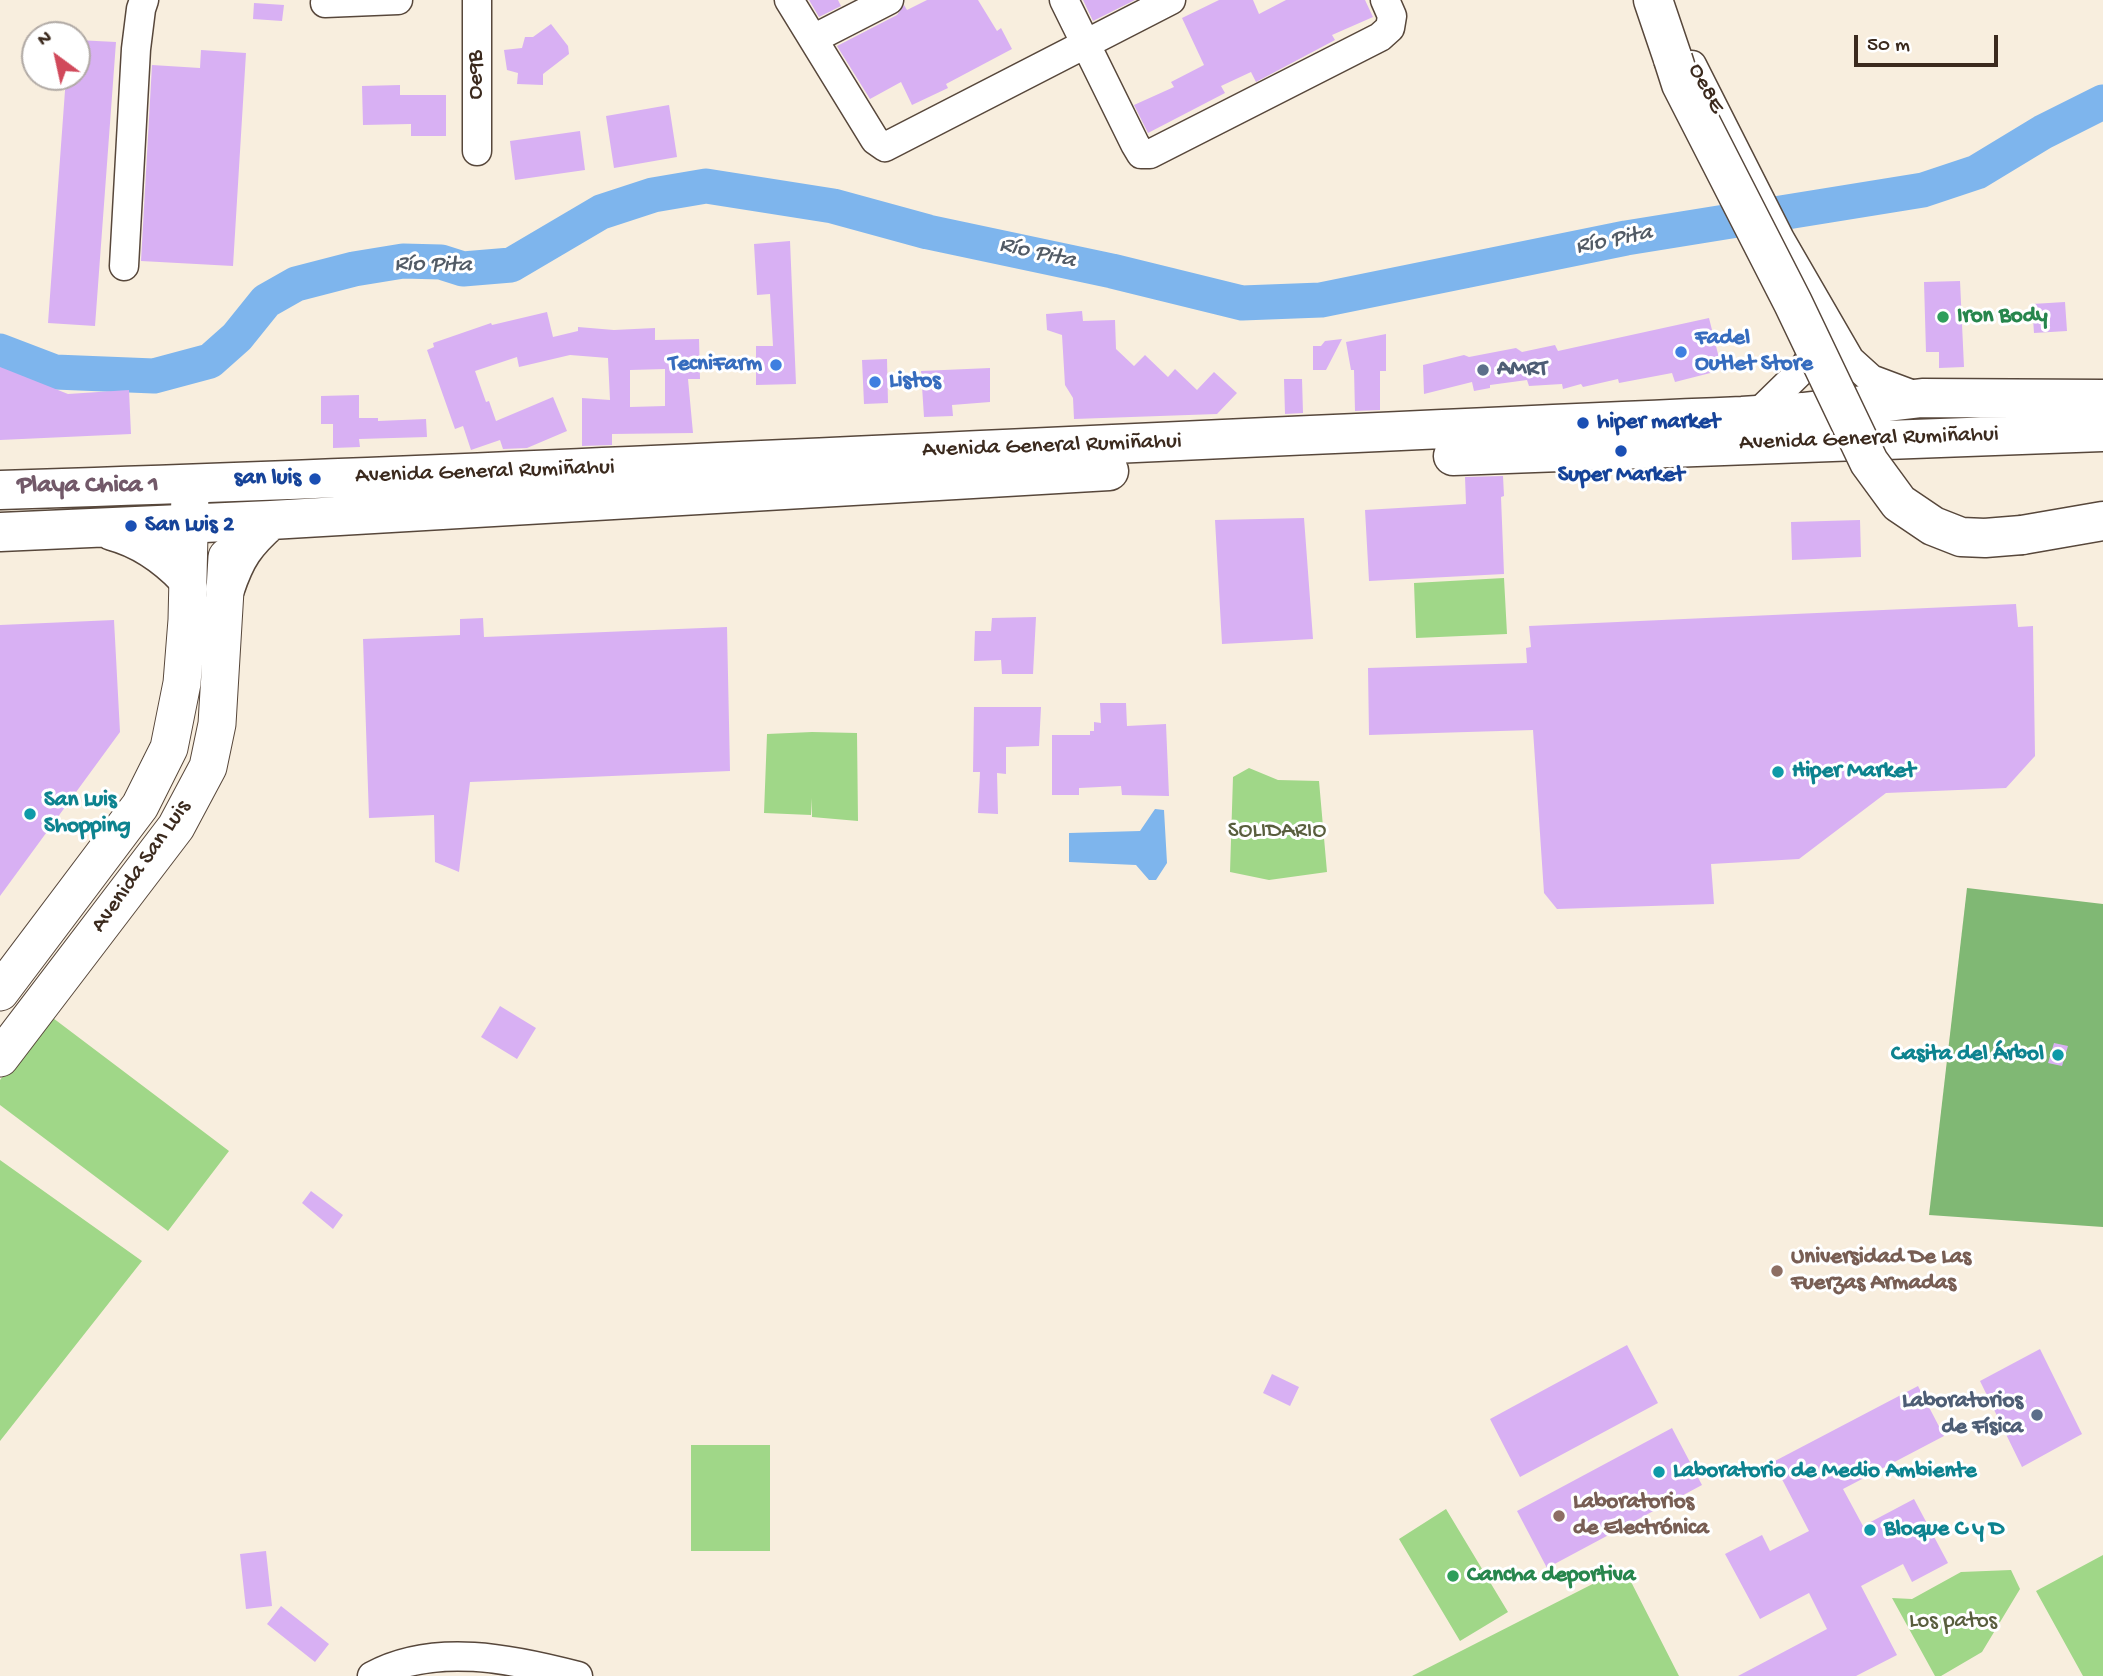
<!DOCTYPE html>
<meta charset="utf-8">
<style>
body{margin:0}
#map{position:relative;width:2103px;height:1676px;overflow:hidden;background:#f8eede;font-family:"Gochi Hand",sans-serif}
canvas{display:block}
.north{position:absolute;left:21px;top:21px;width:70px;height:70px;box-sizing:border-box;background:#fff;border:2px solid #b1aaa5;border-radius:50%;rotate:327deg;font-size:19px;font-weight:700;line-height:28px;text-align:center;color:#3b2a1e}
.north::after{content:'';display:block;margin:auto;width:24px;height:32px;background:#d1495b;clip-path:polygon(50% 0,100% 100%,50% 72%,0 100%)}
.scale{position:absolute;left:1854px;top:35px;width:144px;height:32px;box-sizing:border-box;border:4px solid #3b2a1e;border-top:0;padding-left:9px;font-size:21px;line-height:24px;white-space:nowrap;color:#3b2a1e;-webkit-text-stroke:5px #fff;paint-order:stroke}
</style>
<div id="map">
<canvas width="2103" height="1676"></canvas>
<div class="north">N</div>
<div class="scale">50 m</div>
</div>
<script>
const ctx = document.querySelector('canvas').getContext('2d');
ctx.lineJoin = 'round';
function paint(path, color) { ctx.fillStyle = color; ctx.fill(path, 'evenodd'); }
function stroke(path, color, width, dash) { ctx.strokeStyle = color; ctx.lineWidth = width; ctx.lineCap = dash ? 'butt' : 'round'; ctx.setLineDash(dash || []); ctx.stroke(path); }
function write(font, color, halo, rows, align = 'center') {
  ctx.font = font + ' "Gochi Hand",sans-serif'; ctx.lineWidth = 6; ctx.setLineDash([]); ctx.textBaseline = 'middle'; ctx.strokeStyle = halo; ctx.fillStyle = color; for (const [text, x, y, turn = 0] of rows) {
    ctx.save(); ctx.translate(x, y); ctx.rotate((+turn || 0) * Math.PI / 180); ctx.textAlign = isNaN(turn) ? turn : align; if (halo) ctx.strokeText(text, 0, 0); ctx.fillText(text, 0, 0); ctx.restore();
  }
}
paint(new Path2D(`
 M1504,578L1507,634L1416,638L1414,583Z
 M812,732L857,733L858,821L812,817V798L811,815L764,813L767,734Z
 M1249,768L1278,780L1319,781L1327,872L1269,880L1230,872L1233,777Z
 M49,1015L229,1151L168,1231L0,1105V1080Z
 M0,1160L142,1261L0,1441Z
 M691,1445H770V1551H691Z
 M1446,1509L1508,1612L1460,1641L1399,1539Z
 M2103,1555V1676H2083L2036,1591Z
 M1624,1568L1679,1676H1412Z
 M2011,1570L2020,1589L1982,1652L1941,1676H1935L1892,1598L1912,1599L1961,1572Z`), '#a0d788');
paint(new Path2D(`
 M1967,888L2103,904V1227L1929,1215Z`), '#80b874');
paint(new Path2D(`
 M1155,809L1164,810L1167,863L1156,880H1149L1136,865L1069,862V833L1140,831Z`), '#7eb5ed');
stroke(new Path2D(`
 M0,351L55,372L154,376L210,361L237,337L266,301L296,284L354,269L403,261L441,262L463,269L511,265L601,212L653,195L706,186L833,206L928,232L1112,271L1242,303L1321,300L1626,238L1923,190L1977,172L2043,132L2103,102`), '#7eb5ed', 35);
paint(new Path2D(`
 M809,0H838L841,6L819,17Z
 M927,0H978L997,31L1001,28L1012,49L946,84L948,88L912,105L901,82L870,99L837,46L897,15L904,5L907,10Z
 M1083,0H1135L1093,21Z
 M1219,0H1253L1259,14L1286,0H1365L1373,17L1332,35L1335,40L1256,82L1251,72L1221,86L1225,93L1148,133L1134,105L1174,87L1171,82L1204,65L1182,18Z
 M254,3L284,5L282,21L253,19Z
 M551,24L568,46L569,54L543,74V85L517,84L518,73L507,70L504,50L522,48L525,37H533Z
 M77,40L116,42L95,326L48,323L66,77H77Z
 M201,50L246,53L233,266L141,261L152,65L200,68Z
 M400,85V95H446V136H411V124L363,125L362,86Z
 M669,105L677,157L614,168L606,116Z
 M580,131L585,170L515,180L510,141Z
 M790,241L796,384L756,385V346H773L770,294L757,295L754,244Z
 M1960,281L1964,367L1939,368V352H1926L1924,282Z
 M2065,302L2067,331L2034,333L2032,304Z
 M1082,311L1083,321L1115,320L1116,349L1134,366L1145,355L1168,377L1175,369L1197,390L1214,372L1237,393L1217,414L1074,419L1073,398L1065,385L1062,335L1047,330L1046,314Z
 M547,312L553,337L578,331V327L614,330L655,328V340L699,339L700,379H688L693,433L612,434V445L582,446V398L610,400L608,358L570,355L519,367L517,357L475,371L486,402L489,401L496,421L553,397L567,431L527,448L503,449L500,440L471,450L463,426L455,429L427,350L434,347L433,343L491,323L492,325ZM665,369V406L630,407V370Z
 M1709,318L1722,370L1675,382L1672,373L1619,383L1618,379L1583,387L1581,384L1563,389L1562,384L1529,386L1527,380L1490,385V388L1474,391L1472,382L1424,394L1423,365L1464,355L1469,357L1516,348L1522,352L1555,345L1558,351Z
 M1386,334V371H1380V410L1355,411L1354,370H1351L1346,342Z
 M1342,339L1326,370H1313V346H1321L1325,341Z
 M887,359L888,403L864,404L862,360Z
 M0,367L68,394L129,390L131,434L0,440Z
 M990,368V402L952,405L953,416L924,417L921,371Z
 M1284,379H1302L1303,413L1285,414Z
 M359,395V418H378V421L426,419L427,437L359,439L360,447L333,448V424H321V396Z
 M1503,476L1504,496L1501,497L1504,574L1369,581L1365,510L1466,504L1465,477Z
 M1304,518L1313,639L1222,644L1215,520Z
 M1860,520L1861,557L1792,560L1791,522Z
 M2016,604L2018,627L2033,626L2035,756L2006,788L1886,793L1799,859L1711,864L1714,904L1557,909L1544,893L1533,730L1369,735L1368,668L1527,663L1526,648L1531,647L1529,626Z
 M1036,617L1033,674H1002L1001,660L974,661L975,631H991L992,618Z
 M483,618L484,637L727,627L730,771L470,782L459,872L435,862L434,815L369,818L363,639L460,635V619Z
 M114,620L120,732L0,896V625Z
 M1100,703H1126L1127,726L1166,724L1169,796L1122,795L1121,786L1079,788V795H1052V735H1090V731H1094V722L1101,723Z
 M974,707H1041L1039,746L1006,747V774L997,773L998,814L978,813L980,772H973Z
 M500,1006L536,1028L517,1059L481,1037Z
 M2054,1043L2068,1046L2062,1066L2048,1063Z
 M311,1191L343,1215L333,1229L302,1203Z
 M1627,1345L1658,1403L1520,1477L1490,1419Z
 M2040,1349L2082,1434L2022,1467L1980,1381Z
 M1272,1374L1299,1387L1290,1406L1263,1393Z
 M1918,1386L1944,1436L1843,1489L1863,1526L1914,1499L1948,1563L1912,1582L1903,1564L1861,1586L1897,1655L1856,1676H1738L1827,1629L1809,1593L1760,1619L1725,1554L1762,1535L1770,1551L1809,1531L1773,1462Z
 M1672,1428L1702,1485L1547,1568L1517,1511Z
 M266,1551L272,1606L246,1609L240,1554Z
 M281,1606L329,1644L315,1662L267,1624Z`), '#d8b0f3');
const minor = new Path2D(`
 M789,0L875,140L885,147L1171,0
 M1064,0L1135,144L1141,154H1150L1380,37L1390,28L1392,16L1385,0
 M325,3L398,0
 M813,39L889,0
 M1692,65L1780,239L1850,360L1871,379L1919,397
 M477,151V0
 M124,266L136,49L141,9L144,0
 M1756,415L1803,369L1823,339
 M372,1676C434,1642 513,1659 578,1676`);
const major = new Path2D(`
 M0,992L140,806L169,748L182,683L187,620L190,492
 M0,1058L176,827L208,767L217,724L227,557`);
const highway = new Path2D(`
 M1653,0L1673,59
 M1453,456L2103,432
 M0,490C581,472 1161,440 1742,416L1803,412L1922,398L2103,399
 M112,531C142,539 165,555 187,578
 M0,532L271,520L1109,471
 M2022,535L2103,521
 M225,589C236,556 245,543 271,520`);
stroke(minor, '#57473b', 31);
stroke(major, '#57473b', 39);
stroke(highway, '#57473b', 41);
stroke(minor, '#fff', 28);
stroke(major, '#fff', 37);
stroke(highway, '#fff', 38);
const highwayBridge = new Path2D(`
 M1673,59L1681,84L1793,303L1869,462L1899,503L1933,526L1961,537L1985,538L2022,535`);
stroke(highwayBridge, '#57473b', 41, []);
stroke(highwayBridge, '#fff', 38);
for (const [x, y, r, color] of [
 [1943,317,7,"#2e9e5b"],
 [1681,352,7,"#3f7fe0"],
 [776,365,7,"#3f7fe0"],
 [1483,370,7,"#5c6f8a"],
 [875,382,7,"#3f7fe0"],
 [1583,423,7,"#1a4fb4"],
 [1621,451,7,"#1a4fb4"],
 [315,479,7,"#1a4fb4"],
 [131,526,7,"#1a4fb4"],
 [1778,772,7,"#0f9aa8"],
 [30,814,7,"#0f9aa8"],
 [2058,1055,7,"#0f9aa8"],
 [1777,1271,7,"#8d6e63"],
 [2037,1415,7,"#5c6f8a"],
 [1659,1472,7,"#0f9aa8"],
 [1559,1516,7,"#8d6e63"],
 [1870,1530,7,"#0f9aa8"],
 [1453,1576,7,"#2e9e5b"]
]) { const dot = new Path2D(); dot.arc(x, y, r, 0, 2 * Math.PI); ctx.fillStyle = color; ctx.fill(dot); stroke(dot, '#fff', 2.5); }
write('23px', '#3b2a1e', '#fff', [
 ["Oe9B",477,75,-90],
 ["Oe8E",1705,89,62],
 ["Avenida General Rumiñahui",1869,440,-2],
 ["Avenida General Rumiñahui",1052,447,-2],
 ["Avenida General Rumiñahui",485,473,-2],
 ["Avenida San Luis",142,867,-55]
]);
write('bold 23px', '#27864d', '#fff', [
 ["Iron Body",1957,317],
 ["Cancha deportiva",1467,1576]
], 'left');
write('bold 23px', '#366cbe', '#fff', [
 ["Fadel",1695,339],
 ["Outlet Store",1695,365],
 ["TecniFarm",762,365,"right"],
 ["Listos",889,382]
], 'left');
write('bold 23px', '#4e5e75', '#fff', [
 ["AMRT",1497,370],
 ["Laboratorios",2023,1402,"right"],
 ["de Física",2023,1428,"right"]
], 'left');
write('bold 23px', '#164399', '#fff', [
 ["hiper market",1597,423],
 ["Super Market",1621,476,"center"],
 ["san luis",301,479,"right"],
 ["San Luis 2",145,526]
], 'left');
write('bold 23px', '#0d838f', '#fff', [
 ["Hiper Market",1792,772],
 ["San Luis",44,801],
 ["Shopping",44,827],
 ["Casita del Árbol",2044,1055,"right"],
 ["Laboratorio de Medio Ambiente",1673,1472],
 ["Bloque C y D",1884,1530]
], 'left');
write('23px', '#595e3e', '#fff', [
 ["SOLIDARIO",1277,832],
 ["Los patos",1953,1622]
]);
write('bold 23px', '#785e54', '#fff', [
 ["Universidad De Las",1791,1258],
 ["Fuerzas Armadas",1791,1284],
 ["Laboratorios",1573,1503],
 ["de Electrónica",1573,1529]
], 'left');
write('italic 24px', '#525b66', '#fff', [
 ["Río Pita",1614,241,-11],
 ["Río Pita",1037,254,13],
 ["Río Pita",433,266,1]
]);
write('bold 26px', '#725969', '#fff', [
 ["Playa Chica 1",88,487]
]);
</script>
